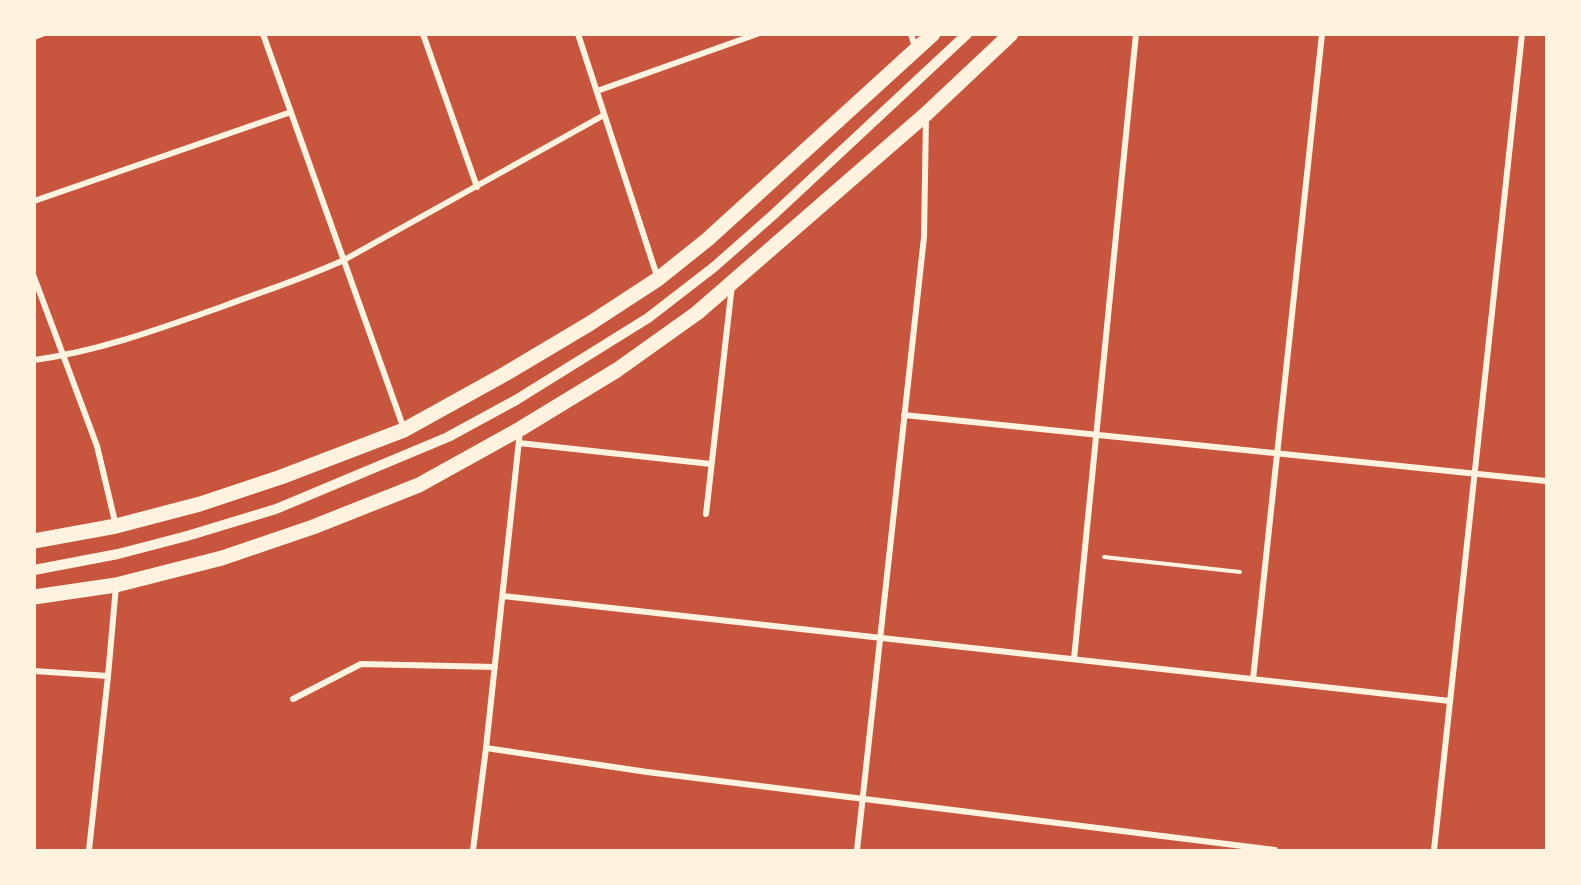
<!DOCTYPE html>
<style>
body{margin:0}
#map{position:relative;width:1581px;height:885px;overflow:hidden;background:#c8553d;font-family:"PT Sans Narrow",sans-serif}
canvas{display:block}
.frame{position:absolute;inset:0;border:36px solid #fff3e0;pointer-events:none}
</style>
<div id="map">
<canvas width="1581" height="885"></canvas>
<div class="frame"></div>
</div>
<script>
const ctx = document.querySelector('canvas').getContext('2d');
ctx.lineJoin = 'round';
function stroke(path, color, width, dash) { ctx.strokeStyle = color; ctx.lineWidth = width; ctx.lineCap = dash ? 'butt' : 'round'; ctx.setLineDash(dash || []); ctx.stroke(path); }
stroke(new Path2D(`
 M1104,557L1240,572`), '#fff3e0', 4);
stroke(new Path2D(`
 M263,34L404,429
 M423,34L477,187
 M578,34L658,279
 M911,34L915,47
 M34,37L42,34
 M597,91L757,34
 M34,201L291,112
 M34,277L97,446L116,526
 M34,360C100,351 162,328 224,306C264,291 305,278 344,260L604,115
 M904,415L1546,481
 M519,443L711,464
 M706,514L732,285
 M503,596L1450,701
 M1074,659L1136,34
 M34,671L108,676
 M1253,679L1322,34
 M293,699L361,664L495,667
 M486,748L647,772L1275,850
 M89,850L108,676L116,586
 M473,850L486,748L520,431
 M857,850L924,237L926,117
 M1434,850L1522,34`), '#fff3e0', 6);
stroke(new Path2D(`
 M34,570L118,554L187,536L276,509L448,437L516,400L648,318L714,267L773,215L967,34`), '#fff3e0', 10);
stroke(new Path2D(`
 M34,541L116,526L200,504L281,477L404,430L505,374L589,324L658,279L708,239L933,34
 M34,597L116,585L222,558L313,527L419,485L520,429L617,370L697,313L926,114L1011,34`), '#fff3e0', 15);
</script>
